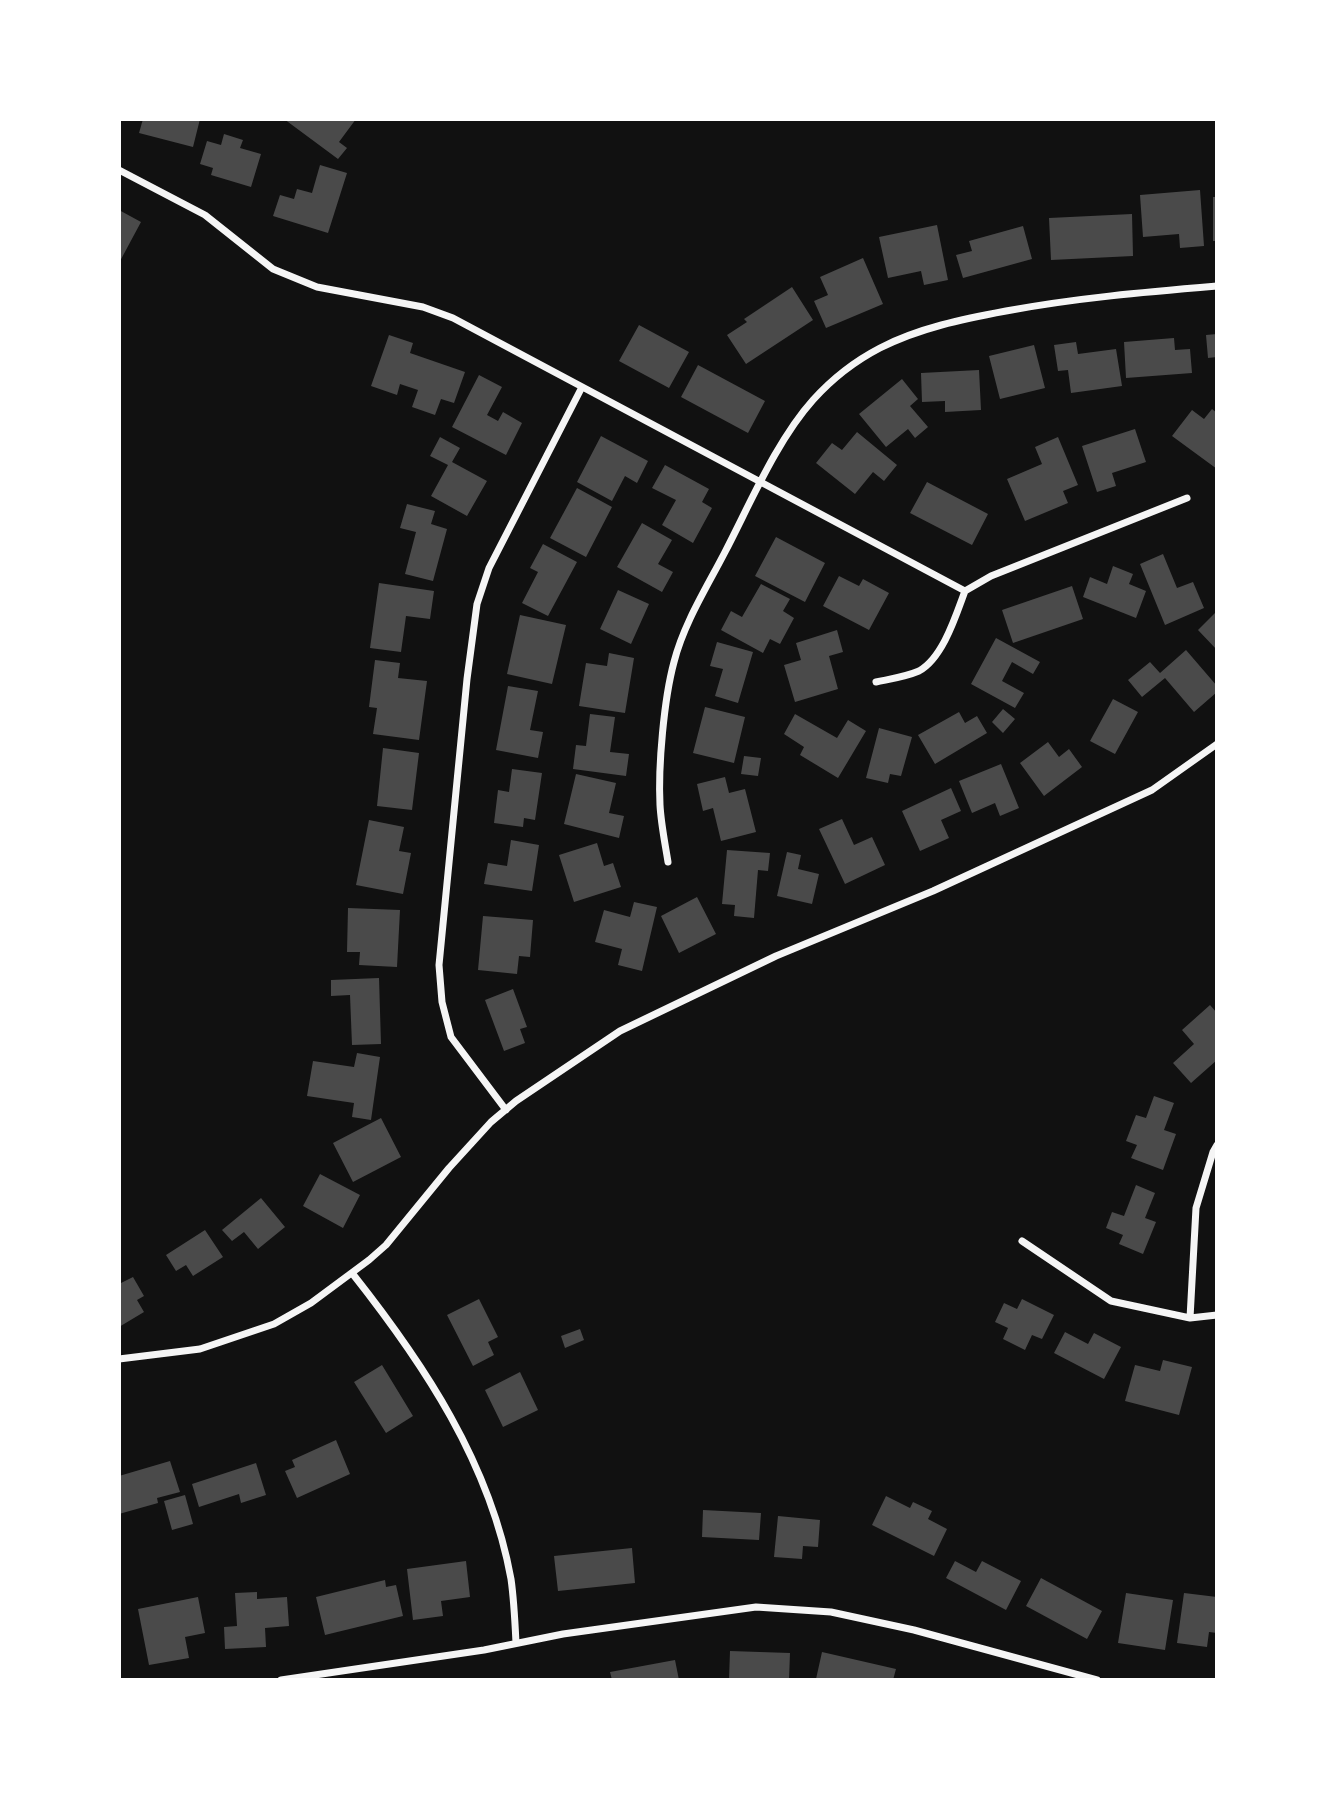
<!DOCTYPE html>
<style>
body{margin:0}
#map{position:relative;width:1336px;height:1799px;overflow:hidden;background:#111;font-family:Manrope,sans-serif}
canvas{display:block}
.frame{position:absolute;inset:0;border:121px solid #fff;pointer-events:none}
</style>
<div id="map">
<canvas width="1336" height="1799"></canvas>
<div class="frame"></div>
</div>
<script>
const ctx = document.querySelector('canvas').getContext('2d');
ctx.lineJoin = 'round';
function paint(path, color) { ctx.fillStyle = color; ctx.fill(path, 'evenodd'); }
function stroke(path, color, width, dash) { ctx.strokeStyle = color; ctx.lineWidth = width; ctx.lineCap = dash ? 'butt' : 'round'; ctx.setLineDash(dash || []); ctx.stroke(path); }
paint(new Path2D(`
 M143,119H200L193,147L139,133Z
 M284,119H356L339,142L347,148L338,159Z
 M224,134L243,140L240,148L261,154L251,187L211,175L213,168L200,164L207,141L221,145Z
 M320,165L347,173L328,233L273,216L280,195L294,199L297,189L312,193Z
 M1200,190L1204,246L1180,248L1179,234L1143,237L1140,195Z
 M1213,197H1217V241H1213Z
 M119,210L141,222L119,263Z
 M1132,214L1133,256L1051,260L1049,218Z
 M937,225L948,280L924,285L921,271L888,278L879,237Z
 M1023,226L1032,259L963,278L956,255L972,251L969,241Z
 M863,258L883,304L826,328L814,301L828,295L820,277Z
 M792,287L813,320L746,364L727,335L747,322L744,319Z
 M639,325L689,352L669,388L619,361Z
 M1217,334V357L1208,358L1206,335Z
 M389,335L413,343L410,353L465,372L454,403L441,399L435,415L412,407L418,390L400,384L397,395L371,386Z
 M1174,338L1175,350L1190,349L1192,373L1126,378L1124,342Z
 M1076,342L1078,354L1116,349L1122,386L1071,393L1068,370L1058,371L1054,345Z
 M1034,345L1045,388L1000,399L989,356Z
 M698,365L765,401L748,433L681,397Z
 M979,370L981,410L945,412V401L922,402L921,373Z
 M479,375L502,387L487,415L498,421L503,412L522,423L506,455L452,427Z
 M902,379L918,399L910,406L928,427L915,438L908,429L886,447L859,414Z
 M1212,409L1217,413V469L1172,436L1192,410L1204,419Z
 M1135,429L1146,462L1112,473L1116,486L1097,492L1082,446Z
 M857,432L897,465L884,481L873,472L855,494L816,463L832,443L842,450Z
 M601,436L648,461L637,483L625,476L612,501L577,482Z
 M440,437L460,448L452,462L487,481L467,516L431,496L448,465L430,456Z
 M1058,437L1078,485L1063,491L1068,503L1025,521L1007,479L1042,464L1035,447Z
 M665,465L709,489L702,502L712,508L693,543L662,525L676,500L652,488Z
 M927,482L988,514L972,545L910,513Z
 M577,488L612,507L586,557L550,538Z
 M407,504L435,511L431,524L447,529L433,581L405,574L416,532L400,528Z
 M642,523L672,540L658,564L673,572L662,592L617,567Z
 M776,537L825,563L805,602L755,576Z
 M543,544L577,562L548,616L522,603L538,572L530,568Z
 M1163,554L1177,588L1193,582L1204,608L1165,625L1140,564Z
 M1113,566L1133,574L1129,584L1146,591L1136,618L1083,597L1090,577L1107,584Z
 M839,576L859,586L863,579L889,593L869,630L823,606Z
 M379,583L434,591L430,619L406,616L401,652L370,648Z
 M761,584L790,599L783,611L794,618L780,644L770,639L763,653L721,630L731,611L742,617Z
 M1072,586L1083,619L1013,643L1002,610Z
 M618,590L649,604L631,644L600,629Z
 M1217,611V650L1198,630Z
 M520,615L566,625L552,684L507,674Z
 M837,630L843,652L829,656L838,689L795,702L784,665L801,660L796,643Z
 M996,638L1040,662L1033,674L1012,662L1002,681L1024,693L1015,708L971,684Z
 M717,642L753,652L738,703L715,696L723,669L710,666Z
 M1186,650L1217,686V692L1194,712L1165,678L1142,697L1128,680L1150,662L1160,673Z
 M609,653L634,658L625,713L579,706L586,663L607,666Z
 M375,660L400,663L398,678L427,681L419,740L373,734L377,708L369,707Z
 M508,686L538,691L530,730L543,732L538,758L496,750Z
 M1113,699L1138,712L1115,754L1090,741Z
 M705,707L745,717L734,763L693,753Z
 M1003,709L1015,719L1003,733L992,722Z
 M959,712L965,723L977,716L987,733L935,764L918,735Z
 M590,714L615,717L610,752L629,754L626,776L573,769L576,745L586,746Z
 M795,714L837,738L848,720L866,731L838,778L800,755L804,747L784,734Z
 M879,728L912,737L901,776L890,774L888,783L866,778Z
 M1048,742L1059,757L1069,749L1082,767L1044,796L1020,763Z
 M383,748L419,753L412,810L377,806Z
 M744,756L761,758L758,776L741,774Z
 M1001,764L1019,808L1000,816L995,803L972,813L959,781Z
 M512,769L542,773L535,820L524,818L523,827L494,823L498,790L509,792Z
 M576,774L616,783L609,813L624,816L619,838L564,824Z
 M725,777L729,793L745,789L756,832L721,841L713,808L703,811L697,784Z
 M951,788L961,811L941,820L949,838L920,851L902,811Z
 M842,819L854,845L872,837L885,865L845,884L819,829Z
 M369,820L404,827L399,851L411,853L403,894L356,885Z
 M511,840L539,845L532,891L484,884L488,863L507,866Z
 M597,843L604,866L613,863L621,887L574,902L559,855Z
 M727,850L770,853L768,871L758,870L754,918L734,916L735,905L722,904Z
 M787,852L801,855L798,869L819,874L812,904L777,896Z
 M697,897L716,934L679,953L661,916Z
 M634,902L657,907L642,971L618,965L622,949L595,942L604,910L630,917Z
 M348,908L400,910L397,967L359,965L360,952H347Z
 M483,916L533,920L530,957L519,956L517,974L478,970Z
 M379,978L381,1044L352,1045L350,995L331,996V980Z
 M513,989L527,1027L520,1029L525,1043L504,1051L485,1000Z
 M1210,1005L1217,1013V1060L1191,1083L1173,1063L1194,1044L1182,1030Z
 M357,1053L380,1057L371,1120L352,1117L354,1103L307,1096L313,1061L354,1067Z
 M1154,1096L1174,1103L1164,1130L1176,1134L1163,1170L1131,1158L1137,1145L1126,1141L1136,1115L1146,1118Z
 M381,1118L401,1157L353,1182L333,1143Z
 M320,1174L360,1195L343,1228L303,1206Z
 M1136,1185L1155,1193L1145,1218L1156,1222L1143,1254L1119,1244L1123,1235L1106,1228L1112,1212L1124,1216Z
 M261,1198L285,1227L258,1249L244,1232L232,1241L222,1230Z
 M205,1230L223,1257L193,1276L186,1265L176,1271L166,1255Z
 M133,1277L144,1296L137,1300L144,1312L119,1327V1284Z
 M479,1299L498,1337L488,1342L494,1355L473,1366L447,1315Z
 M1022,1299L1054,1315L1042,1339L1032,1335L1025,1350L1003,1339L1008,1328L995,1322L1004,1303L1017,1309Z
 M580,1329L584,1340L565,1348L561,1336Z
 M1065,1332L1088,1344L1094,1333L1121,1347L1104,1379L1054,1353Z
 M1163,1360L1192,1367L1179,1415L1125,1401L1135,1365L1160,1371Z
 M382,1365L413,1416L386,1433L354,1382Z
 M520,1372L538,1410L503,1427L485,1390Z
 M336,1440L350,1474L297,1498L285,1471L295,1467L292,1460Z
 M170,1461L180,1492L157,1498L158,1503L119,1514V1476Z
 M256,1463L266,1495L241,1503L239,1494L199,1507L192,1484Z
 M185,1495L193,1524L172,1530L164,1501Z
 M886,1496L910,1508L913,1502L932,1511L928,1519L947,1529L934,1556L872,1525Z
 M703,1510L761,1513L759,1540L702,1537Z
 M778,1516L820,1520L818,1547L803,1546L802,1559L774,1557Z
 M632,1548L635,1583L558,1591L554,1556Z
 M466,1561L470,1597L441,1601L443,1616L413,1620L407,1569Z
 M955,1561L976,1572L982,1561L1021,1581L1006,1610L946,1578Z
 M1041,1578L1102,1611L1087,1639L1026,1606Z
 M385,1580L386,1587L396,1585L403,1616L325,1635L316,1597Z
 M257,1592V1599L287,1597L289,1626L265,1628L266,1647L225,1649L224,1627L237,1626L235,1593Z
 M1126,1593L1173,1600L1165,1650L1118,1643Z
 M1184,1593L1217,1597V1633L1209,1632L1207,1647L1177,1643Z
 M198,1597L205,1633L185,1637L189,1658L149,1665L138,1609Z
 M730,1651L790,1653L789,1680H729Z
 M822,1652L896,1669L893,1680L816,1679Z
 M675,1660L679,1680H612L610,1672Z`), '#4a4a4a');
stroke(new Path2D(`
 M119,170L205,215L273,269L317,287L423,307L453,318L965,591L991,576L1187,498
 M876,682C890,679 905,677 919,671C943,658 956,615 965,591
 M668,862C665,843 661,824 660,805C658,766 664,699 674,662C684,623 707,587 725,552C750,504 777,440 813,400C831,380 855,361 880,348C919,328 963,319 1006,311C1076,298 1146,292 1217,286
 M506,1110L451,1037L442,1002L439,965L467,679L477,604L489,568L582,387
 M1022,1241L1111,1301L1190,1318L1217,1315
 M352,1273C424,1364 490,1463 511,1579C514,1600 515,1622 516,1643
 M1190,1318L1196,1208L1213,1152L1217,1145
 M119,1359L200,1349L274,1324L311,1303L369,1260L386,1245L449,1168L491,1122L516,1101L620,1031L776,956L933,891L1152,790L1217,744
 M281,1680L484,1650L563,1634L756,1607L831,1612L914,1630L1097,1680`), '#f5f5f5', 7);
</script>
